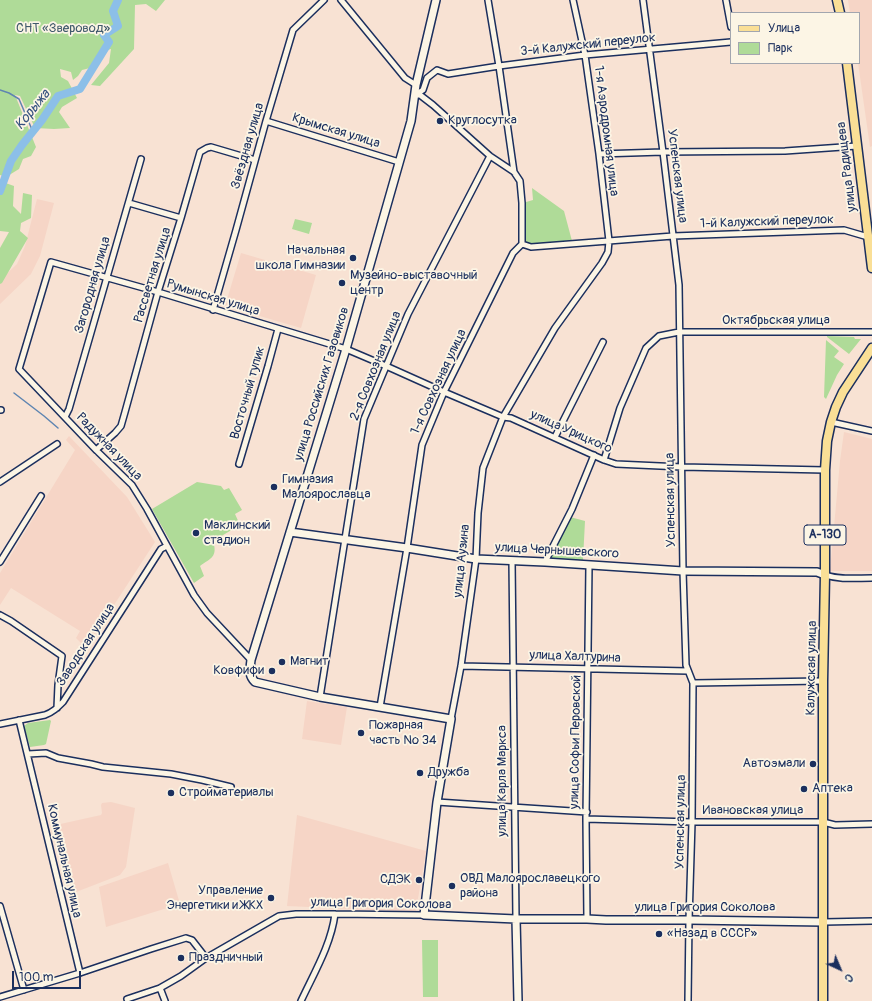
<!DOCTYPE html>
<meta charset="utf-8">
<style>
body{margin:0}
#map{position:relative;width:872px;height:1001px;overflow:hidden;background:#f8e2d3;font-family:Pangolin,sans-serif}
canvas{display:block}
.legend{position:absolute;left:730px;top:12px;width:130px;height:52px;box-sizing:border-box;background:#fcf5e5;border:1px solid #a2a6af;margin:0;padding:5px 7px;list-style:none;font-size:12px;color:#1b2f5e}
.legend li{display:flex;align-items:center;gap:8px;height:20px}
.legend b{width:20px;border:1px solid #a2a6af}
.north{position:absolute;left:820px;top:949px;width:40px;height:40px;-webkit-text-stroke:3px #fcf5e5;paint-order:stroke;rotate:136deg;font-size:11px;font-weight:700;line-height:16px;text-align:center;color:#1b2f5e}
.north::after{content:'';display:block;margin:auto;width:14px;height:18px;background:#1b2f5e;clip-path:polygon(50% 0,100% 100%,50% 72%,0 100%)}
.scale{position:absolute;left:12px;top:971px;width:69px;height:18px;box-sizing:border-box;border:2px solid #1b2f5e;border-top:0;padding-left:5px;font-size:12px;line-height:14px;white-space:nowrap;color:#1b2f5e;-webkit-text-stroke:3px #fcf5e5;paint-order:stroke}
</style>
<div id="map">
<canvas width="872" height="1001"></canvas>
<ul class="legend">
<li><b style="height:5px;background:#fadf96"></b>Улица</li>
<li><b style="height:11px;background:#afdb98"></b>Парк</li>
</ul>
<div class="north">С</div>
<div class="scale">100 m</div>
</div>
<script>
const ctx = document.querySelector('canvas').getContext('2d');
ctx.lineJoin = 'round';
function paint(path, color) { ctx.fillStyle = color; ctx.fill(path, 'evenodd'); }
function stroke(path, color, width, dash) { ctx.strokeStyle = color; ctx.lineWidth = width; ctx.lineCap = dash ? 'butt' : 'round'; ctx.setLineDash(dash || []); ctx.stroke(path); }
function write(font, color, halo, rows, align = 'center') {
  ctx.font = font + ' Pangolin,sans-serif'; ctx.lineWidth = 3.5; ctx.setLineDash([]); ctx.textBaseline = 'middle'; ctx.strokeStyle = halo; ctx.fillStyle = color; for (const [text, x, y, turn = 0] of rows) {
    ctx.save(); ctx.translate(x, y); ctx.rotate((+turn || 0) * Math.PI / 180); ctx.textAlign = isNaN(turn) ? turn : align; if (halo) ctx.strokeText(text, 0, 0); ctx.fillText(text, 0, 0); ctx.restore();
  }
}
paint(new Path2D(`
 M848,0H872V146L870,147L858,63H859V13H850Z
 M37,199L54,203L40,256L31,274L0,304V280L17,264L25,246Z
 M241,253L316,275L301,328L225,306Z
 M844,432L872,439V571H830L840,461Z
 M69,436L127,497L155,542L86,648L76,638L80,631L11,588L0,605V573L75,450L66,440Z
 M307,701L347,707L341,745L302,739Z
 M111,802L135,808L126,867L120,875L76,892L73,888L68,871L57,834L56,825L101,815L102,813L101,805L102,803Z
 M297,815L426,851L416,911H395L287,906Z
 M168,863L180,904L106,927L99,887Z`), '#f6d5c6');
paint(new Path2D(`
 M0,0H165L156,11L146,4L135,5L134,49L100,86L91,85L109,63L111,49L101,52C99,66 94,67 82,70L78,76L73,80L71,72L60,69L61,77L68,81L77,98L62,107L59,112L70,128L54,129L35,128L20,96L15,95L36,147L31,156L23,159L19,169L6,177L0,175Z
 M0,181L14,186L13,206L21,214L23,193L32,195L31,218L21,223L20,231L28,238L2,283L0,284V248L9,232L0,231Z
 M532,188L564,211L572,241L529,244L526,242V202L533,200Z
 M295,219L312,223L309,234L292,229Z
 M827,336L854,337L855,339H861L849,354L827,337Z
 M826,340L839,351L834,357L844,364L837,375L826,399L824,397Z
 M197,482L221,486L224,490L229,488L242,510L235,514L240,525L213,541C218,557 211,558 200,566L204,576L194,583L152,509Z
 M570,517L585,521L583,560L550,559Z
 M50,720L51,721L46,744L44,745L30,747L24,726L28,723Z
 M422,940H438V997H423Z`), '#afdb98');
stroke(new Path2D(`
 M0,90L9,93L19,99L33,132
 M14,393L44,416L58,428`), '#5f85b1', 1.5);
stroke(new Path2D(`
 M0,191L11,161L22,145L42,120L58,96L80,89L109,42L104,35L118,26L113,11L118,0`), '#8cbfe8', 8);
const street = new Path2D(`
 M341,0L405,78L416,85
 M488,0L499,66L514,172
 M643,0L663,152L679,285L683,571L686,665L693,683L692,822L689,920L688,1001
 M726,0L731,27
 M415,95L423,90L427,78L437,70L448,74L499,66L585,55L731,42
 M266,121L399,162
 M599,154L663,152L785,151L857,146
 M129,203L181,218
 M522,244L531,247L673,236L844,230L868,237
 M213,310L236,230L266,121L293,30L324,0
 M0,410H1
 M65,417L69,409L141,159
 M831,422L872,431
 M555,437L603,342
 M96,450L115,433L121,426L125,412L158,292L181,218L200,152L207,148L211,147L255,160
 M604,460L620,408L646,348L659,336L679,332H872
 M239,464L268,366L278,329
 M0,482L57,444
 M512,561L516,919
 M0,562L41,496
 M545,562L572,509L594,455
 M825,575C840,580 856,578 872,578
 M0,615L11,621L62,656L58,685L57,708
 M251,660L207,613L194,595L147,509L132,485L96,450L19,369L51,262L158,292L346,349L386,366L444,392L503,417L511,418L604,460L616,464L682,467L825,470
 M461,666L688,671
 M693,683L823,681
 M320,697L364,419L408,314L490,156
 M380,707L407,548L422,445L444,392L513,253L522,244V203L520,181L514,172L490,156L433,105L420,95H415
 M451,719L461,666L476,559L478,513L483,468L503,417L555,328L602,263L608,252L609,241L599,154L585,55L573,0
 M19,720L80,973
 M0,724L45,715C53,712 57,708 63,702L161,549L167,546
 M28,754L46,753L58,758L91,764L103,767L171,774L202,780L231,787
 M437,802L587,812
 M586,819L692,822H823L835,825L872,824
 M0,906L24,990
 M587,919L586,819L589,565
 M824,922L872,921
 M160,988L165,1001
 M0,997L80,973L151,949L186,938L192,940L206,958
 M127,999L160,988L181,976L206,958L279,916L296,914H335L424,915
 M301,1001C314,973 331,945 335,914`);
const secondary = new Path2D(`
 M436,0L416,85L411,121L346,349L251,660C250,669 248,675 255,682L320,697L451,719L437,802L424,915L516,919H587L606,920H689L824,922
 M290,532L407,548L476,559L545,562L683,571L817,572L825,575
 M516,919L518,1001`);
const primary = new Path2D(`
 M837,0L840,13
 M847,63L872,268
 M823,1001V681L825,575V470L827,441L831,422L836,407L843,392L872,348`);
stroke(street, '#1b2f5e', 8);
stroke(secondary, '#1b2f5e', 10);
stroke(primary, '#1b2f5e', 11);
stroke(street, '#fcf5e5', 5);
stroke(secondary, '#fcf5e5', 7);
stroke(primary, '#fadf96', 8);
for (const [x, y, r, color] of [
 [440,121,4,"#1b2f5e"],
 [353,258,4,"#1b2f5e"],
 [342,283,4,"#1b2f5e"],
 [274,487,4,"#1b2f5e"],
 [196,533,4,"#1b2f5e"],
 [282,662,4,"#1b2f5e"],
 [272,671,4,"#1b2f5e"],
 [361,733,4,"#1b2f5e"],
 [813,764,4,"#1b2f5e"],
 [420,773,4,"#1b2f5e"],
 [804,789,4,"#1b2f5e"],
 [171,793,4,"#1b2f5e"],
 [419,880,4,"#1b2f5e"],
 [452,886,4,"#1b2f5e"],
 [271,898,4,"#1b2f5e"],
 [659,934,4,"#1b2f5e"],
 [181,958,4,"#1b2f5e"]
]) { const dot = new Path2D(); dot.arc(x, y, r, 0, 2 * Math.PI); ctx.fillStyle = color; ctx.fill(dot); stroke(dot, '#fcf5e5', 1.5); }
for (const [x, y, w] of [
 [825,535,42]
]) { const box = new Path2D(); box.roundRect(x - w / 2, y - 10, w, 20, 3); ctx.fillStyle = '#fcf5e5'; ctx.fill(box); stroke(box, '#1b2f5e', 1); }
write('bold 12px', '#1b2f5e', null, [
 ["А-130",825,535]
]);
write('13px', '#405a6c', '#fcf5e5', [
 ["СНТ «Зверовод»",63,29]
]);
write('13px', '#1b2f5e', '#fcf5e5', [
 ["3-й Калужский переулок",588,45,-6],
 ["Крымская улица",336,131,17],
 ["1-я Аэродромная улица",606,131,83],
 ["Звёздная улица",248,146,-74],
 ["улица Радищева",847,167,-97],
 ["Успенская улица",677,176,83],
 ["1-й Калужский переулок",767,222,-2],
 ["Рассветная улица",153,275,-73],
 ["Загородная улица",93,285,-74],
 ["Румынская улица",213,298,17],
 ["Октябрьская улица",776,321],
 ["2-я Совхозная улица",376,366,-68],
 ["1-я Совхозная улица",439,382,-65],
 ["улица Российских Газовиков",322,384,-73],
 ["Восточный тупик",248,393,-74],
 ["улица Урицкого",571,432,24],
 ["Радужная улица",109,447,46],
 ["Успенская улица",671,500,-91],
 ["улица Чернышевского",557,551,3],
 ["улица Аузина",462,561,-84],
 ["Заводская улица",86,645,-57],
 ["улица Халтурина",575,657,2],
 ["Калужская улица",812,668,-89],
 ["улица Софьи Перовской",576,742,-89],
 ["улица Карла Маркса",503,781,-90],
 ["Ивановская улица",753,811],
 ["Успенская улица",681,822,-89],
 ["Коммунальная улица",64,861,77],
 ["улица Григория Соколова",381,904,1],
 ["улица Григория Соколова",705,908]
]);
write('13px', '#1b2f5e', '#fcf5e5', [
 ["Круглосутка",448,121],
 ["Начальная",345,251,"right"],
 ["школа Гимназии",345,266,"right"],
 ["Музейно-выставочный",350,276],
 ["центр",350,291],
 ["Гимназия",282,480],
 ["Малоярославца",282,495],
 ["Маклинский",204,526],
 ["стадион",204,541],
 ["Магнит",290,662],
 ["Ковфифи",264,671,"right"],
 ["Пожарная",369,726],
 ["часть № 34",369,741],
 ["Автоэмали",805,764,"right"],
 ["Дружба",428,773],
 ["Аптека",812,789],
 ["Стройматериалы",179,793],
 ["ОВД Малоярославецкого",460,879],
 ["района",460,894],
 ["СДЭК",411,880,"right"],
 ["Управление",263,891,"right"],
 ["Энергетики и ЖКХ",263,906,"right"],
 ["«Назад в СССР»",667,934],
 ["Праздничный",189,958]
], 'left');
write('italic 14px', '#375380', '#fcf5e5', [
 ["Корыжа",33,110,-51]
]);
</script>
